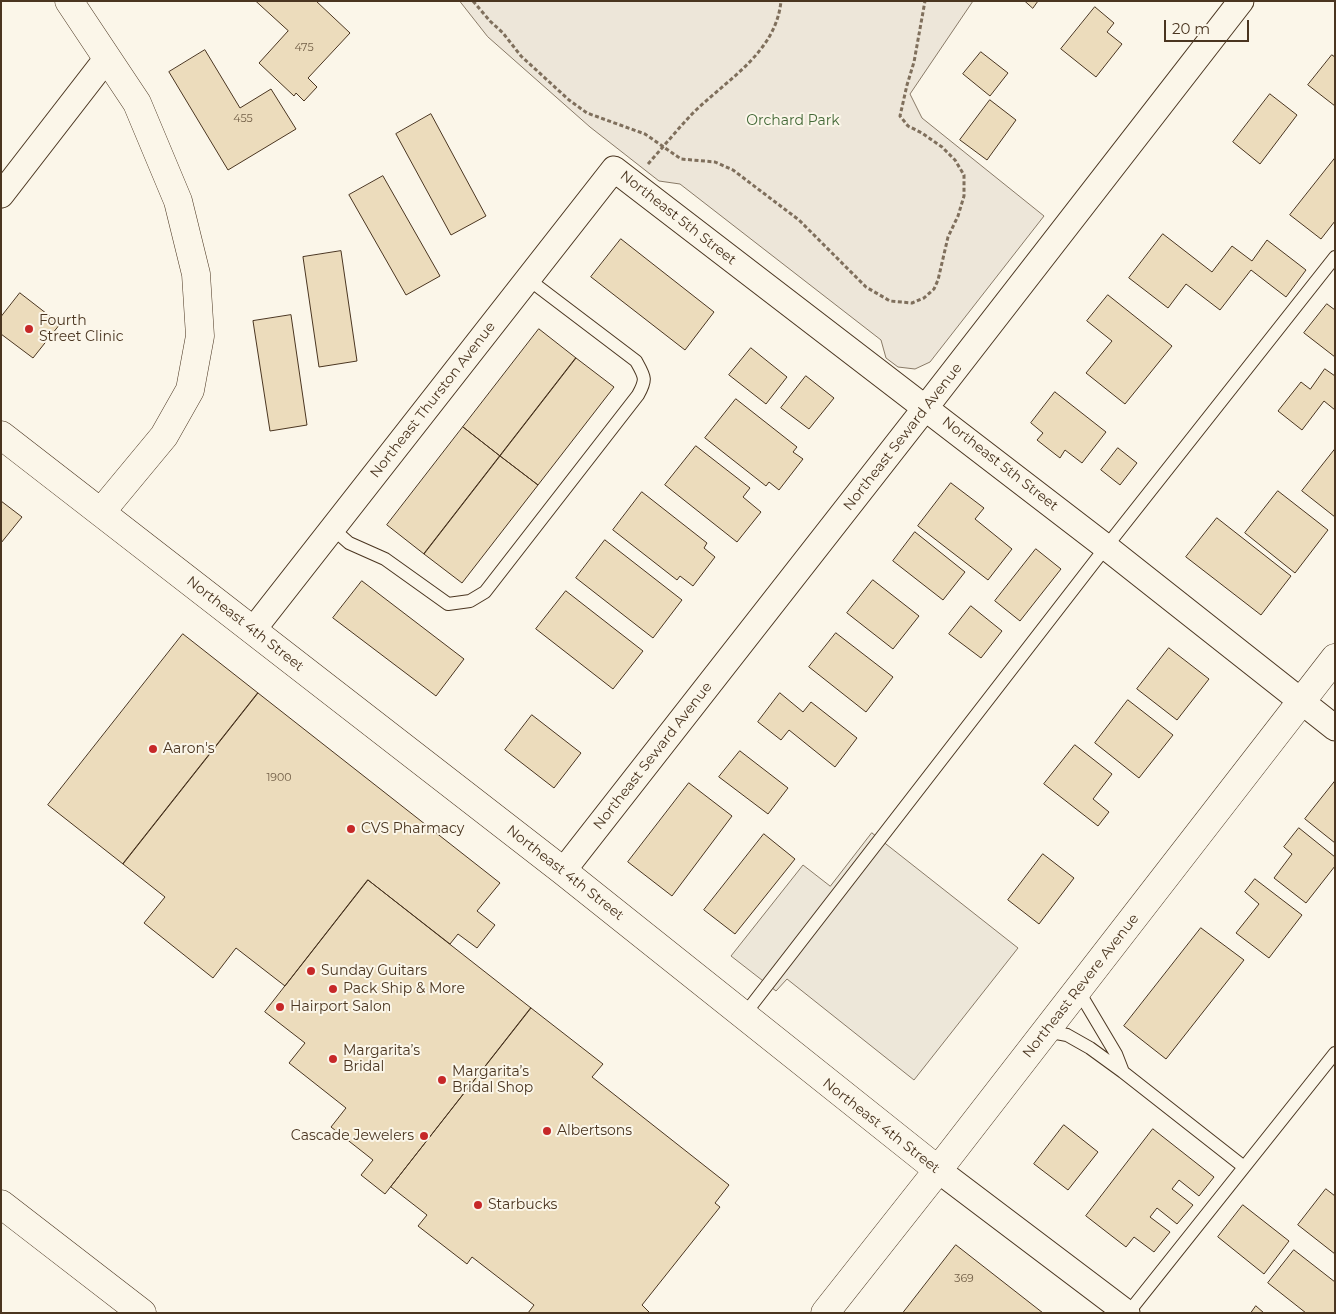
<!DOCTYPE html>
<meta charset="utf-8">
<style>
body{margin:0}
#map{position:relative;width:1336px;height:1314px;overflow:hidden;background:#fbf6e9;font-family:Montserrat,sans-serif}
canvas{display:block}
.frame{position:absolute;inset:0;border:2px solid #4a3520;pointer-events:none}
.scale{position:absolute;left:1164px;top:20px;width:85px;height:22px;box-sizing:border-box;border:2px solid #4a3520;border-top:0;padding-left:6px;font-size:15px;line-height:18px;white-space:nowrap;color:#4a3520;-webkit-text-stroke:4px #fbf6e9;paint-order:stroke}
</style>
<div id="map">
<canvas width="1336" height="1314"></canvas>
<div class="frame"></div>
<div class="scale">20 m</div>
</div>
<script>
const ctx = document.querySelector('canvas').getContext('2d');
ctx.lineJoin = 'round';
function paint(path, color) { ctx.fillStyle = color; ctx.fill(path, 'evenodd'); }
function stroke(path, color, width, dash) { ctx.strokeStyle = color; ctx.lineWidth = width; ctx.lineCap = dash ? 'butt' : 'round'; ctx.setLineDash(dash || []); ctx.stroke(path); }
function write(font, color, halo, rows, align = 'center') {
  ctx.font = font + ' Montserrat,sans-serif'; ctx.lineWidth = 4; ctx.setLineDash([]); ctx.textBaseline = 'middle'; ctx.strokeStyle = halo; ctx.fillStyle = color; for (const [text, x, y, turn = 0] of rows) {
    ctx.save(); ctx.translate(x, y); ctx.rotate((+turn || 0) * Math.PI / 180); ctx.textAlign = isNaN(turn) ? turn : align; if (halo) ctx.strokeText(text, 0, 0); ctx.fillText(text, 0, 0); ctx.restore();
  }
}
const green = new Path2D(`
 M460,1H973L910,94L922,118L1044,216L930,362L915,369L898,367L886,358L881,340L680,184L659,181L590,127L488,37Z`);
paint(green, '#ede6d9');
stroke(green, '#887966', 1);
const parking = new Path2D(`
 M872,833L1018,948L914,1080L787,979L776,991L731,956L803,865L830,886Z`);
paint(parking, '#ede7d9');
stroke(parking, '#887966', 1);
const building = new Path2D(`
 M256,1H316L350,33L308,78L317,87L304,101L296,93L294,96L259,63L288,31Z
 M1025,1H1038L1033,8Z
 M1095,7L1114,23L1107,32L1122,44L1096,77L1061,49Z
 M205,50L240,108L271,89L296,129L228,170L169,72Z
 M981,52L1008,73L990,96L963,74Z
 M1332,55L1335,57V106L1308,85Z
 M1270,94L1297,115L1260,164L1233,142Z
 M990,100L1016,120L987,160L960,140Z
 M431,114L486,216L451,235L396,134Z
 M1335,158V221L1321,239L1290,215Z
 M383,176L440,276L406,295L349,195Z
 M1163,234L1212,272L1232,246L1252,261L1267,240L1306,270L1286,297L1251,270L1220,310L1186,284L1168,308L1129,278Z
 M621,239L714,312L685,350L591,277Z
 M341,251L357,361L319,367L303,257Z
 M20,293L60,324L33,358L1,334V317Z
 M1108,295L1172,346L1125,404L1086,373L1112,341L1087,321Z
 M1327,304L1335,310V357L1304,333Z
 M291,315L307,425L270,431L253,321Z
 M539,329L576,358L500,456L463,427Z
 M751,348L787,377L766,404L729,375Z
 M576,358L614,387L538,485L500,456Z
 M1325,369L1335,376V410L1324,401L1302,430L1278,411L1301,382L1310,389Z
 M806,376L834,398L809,429L781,408Z
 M1055,392L1106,432L1082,463L1065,450L1060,458L1037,440L1043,433L1031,423Z
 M736,399L797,447L793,452L803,459L779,490L769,482L766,486L705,438Z
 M463,427L500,456L424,554L387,525Z
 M696,446L750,488L743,497L761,512L737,542L665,485Z
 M1118,448L1137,463L1120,485L1101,470Z
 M1335,449V517L1302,491Z
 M500,456L538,485L462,583L424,554Z
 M951,483L984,508L975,519L1012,549L988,580L918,526Z
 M1278,491L1328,530L1295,573L1245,533Z
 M642,492L707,543L704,548L715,557L693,586L680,576L677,580L613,530Z
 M1,501L22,517L1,543Z
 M1217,518L1291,576L1261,615L1186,557Z
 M915,532L965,572L943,600L893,561Z
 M605,540L682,600L653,638L576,578Z
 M1036,549L1061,569L1020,621L995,601Z
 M873,580L919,616L893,649L847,613Z
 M362,581L464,659L436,696L333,618Z
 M566,591L643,651L613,689L536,629Z
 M971,606L1002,631L981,658L949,634Z
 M836,633L893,677L866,712L809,667Z
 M183,634L258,693L123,864L48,805Z
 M1169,648L1209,679L1177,720L1137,689Z
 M258,693L500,883L477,911L495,925L477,948L458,934L450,944L368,880L285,986L236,948L213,978L144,923L165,897L123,864Z
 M780,693L803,712L811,702L857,738L835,767L789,730L781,740L758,722Z
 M1128,700L1173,735L1139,778L1095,743Z
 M532,715L581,753L554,788L505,750Z
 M1075,745L1112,774L1093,799L1109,812L1098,826L1044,784Z
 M740,751L788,788L768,814L719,777Z
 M1335,781V843L1305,819Z
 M689,783L732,816L672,896L628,862Z
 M1299,828L1335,857V866L1306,903L1274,878L1292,854L1284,847Z
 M764,834L795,859L735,934L704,910Z
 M1043,854L1074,878L1039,924L1008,900Z
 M1255,879L1302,915L1269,958L1236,933L1259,904L1245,892Z
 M368,880L531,1008L385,1194L361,1175L373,1160L331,1127L346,1108L289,1063L305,1043L265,1012Z
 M1201,928L1244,960L1166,1059L1124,1026Z
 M531,1008L603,1064L592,1077L729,1185L715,1203L720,1207L642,1305L650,1313H528L534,1305L472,1257L467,1264L418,1226L427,1215L391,1187Z
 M1064,1125L1098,1152L1068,1190L1034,1164Z
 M1153,1129L1214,1177L1199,1196L1179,1180L1172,1189L1193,1205L1177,1224L1157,1208L1150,1217L1170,1232L1154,1252L1134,1237L1126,1247L1086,1216Z
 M1326,1189L1335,1196V1254L1298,1225Z
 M1243,1205L1289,1241L1264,1274L1218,1237Z
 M956,1245L1043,1313H903Z
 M1294,1250L1335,1282V1313H1306L1268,1283Z
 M1256,1306L1264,1313H1251Z`);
paint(building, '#ecdcbc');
stroke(building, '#4a3520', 1);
const lane = new Path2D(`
 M333,529L349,543L385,559L448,604L470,601L485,592L638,395C647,379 645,377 636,361L528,279
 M1078,990L1116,1054L1123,1072
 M744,1015L1106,547L1335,257
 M1046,1031L1067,1035L1090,1048L1123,1072L1244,1167
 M1128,1313L1335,1053`);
const street = new Path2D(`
 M1,195L107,58
 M253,630L614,169L1106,547L1335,728
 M563,871L926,407L1241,1
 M938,1170L1127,1313`);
const secondary = new Path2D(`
 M69,1L137,103L178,201L196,274L200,336L190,390L164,436L101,512
 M1,435L563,871L938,1170
 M825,1313L938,1170L1335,658`);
const primary = new Path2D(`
 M1,1204L142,1313`);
stroke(lane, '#4a3520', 14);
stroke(street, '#4a3520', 27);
stroke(secondary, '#4a3520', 29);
stroke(primary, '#4a3520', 29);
stroke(new Path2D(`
 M473,1L490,21L503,33L521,56L569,100L587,113L645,134L681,159L715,162L733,170L799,220L866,287L890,301L912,303L924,298L934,289L938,280L948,237L958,216L964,196V175L955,160L942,147L922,133L908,126L900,116L907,85L914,62L925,1
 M648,164C663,147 677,130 692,114C726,80 776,53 781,1`), '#7f6f5c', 3, [4, 2.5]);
stroke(lane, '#fbf6e9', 12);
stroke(street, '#fbf6e9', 25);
stroke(secondary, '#fbf6e9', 28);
stroke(primary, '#fbf6e9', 28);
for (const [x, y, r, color] of [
 [29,329,5,"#c62828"],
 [153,749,5,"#c62828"],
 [351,829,5,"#c62828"],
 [311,971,5,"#c62828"],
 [333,989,5,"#c62828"],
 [280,1007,5,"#c62828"],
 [333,1059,5,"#c62828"],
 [442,1080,5,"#c62828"],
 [547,1131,5,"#c62828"],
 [424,1136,5,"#c62828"],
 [478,1205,5,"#c62828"]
]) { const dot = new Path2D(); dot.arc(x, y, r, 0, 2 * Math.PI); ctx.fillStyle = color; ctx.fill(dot); stroke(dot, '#fbf6e9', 2); }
write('11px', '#725f47', null, [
 ["475",304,48],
 ["455",243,119],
 ["1900",279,778],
 ["369",964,1279]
]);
write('14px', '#436837', '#fbf6e9', [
 ["Orchard Park",793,121]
]);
write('14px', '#4a3520', '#fbf6e9', [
 ["Northeast 5th Street",678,218,38],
 ["Northeast Thurston Avenue",433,400,-52],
 ["Northeast Seward Avenue",903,437,-52],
 ["Northeast 5th Street",1000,464,38],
 ["Northeast 4th Street",245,624,38],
 ["Northeast Seward Avenue",653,756,-52],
 ["Northeast 4th Street",565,873,38],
 ["Northeast Revere Avenue",1081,986,-52],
 ["Northeast 4th Street",881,1126,38]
]);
write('14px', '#4a3520', '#fbf6e9', [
 ["Fourth",39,321],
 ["Street Clinic",39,337],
 ["Aaron's",163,749],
 ["CVS Pharmacy",361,829],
 ["Sunday Guitars",321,971],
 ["Pack Ship & More",343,989],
 ["Hairport Salon",290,1007],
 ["Margarita’s",343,1051],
 ["Bridal",343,1067],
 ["Margarita’s",452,1072],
 ["Bridal Shop",452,1088],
 ["Albertsons",557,1131],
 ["Cascade Jewelers",414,1136,"right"],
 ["Starbucks",488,1205]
], 'left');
</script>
